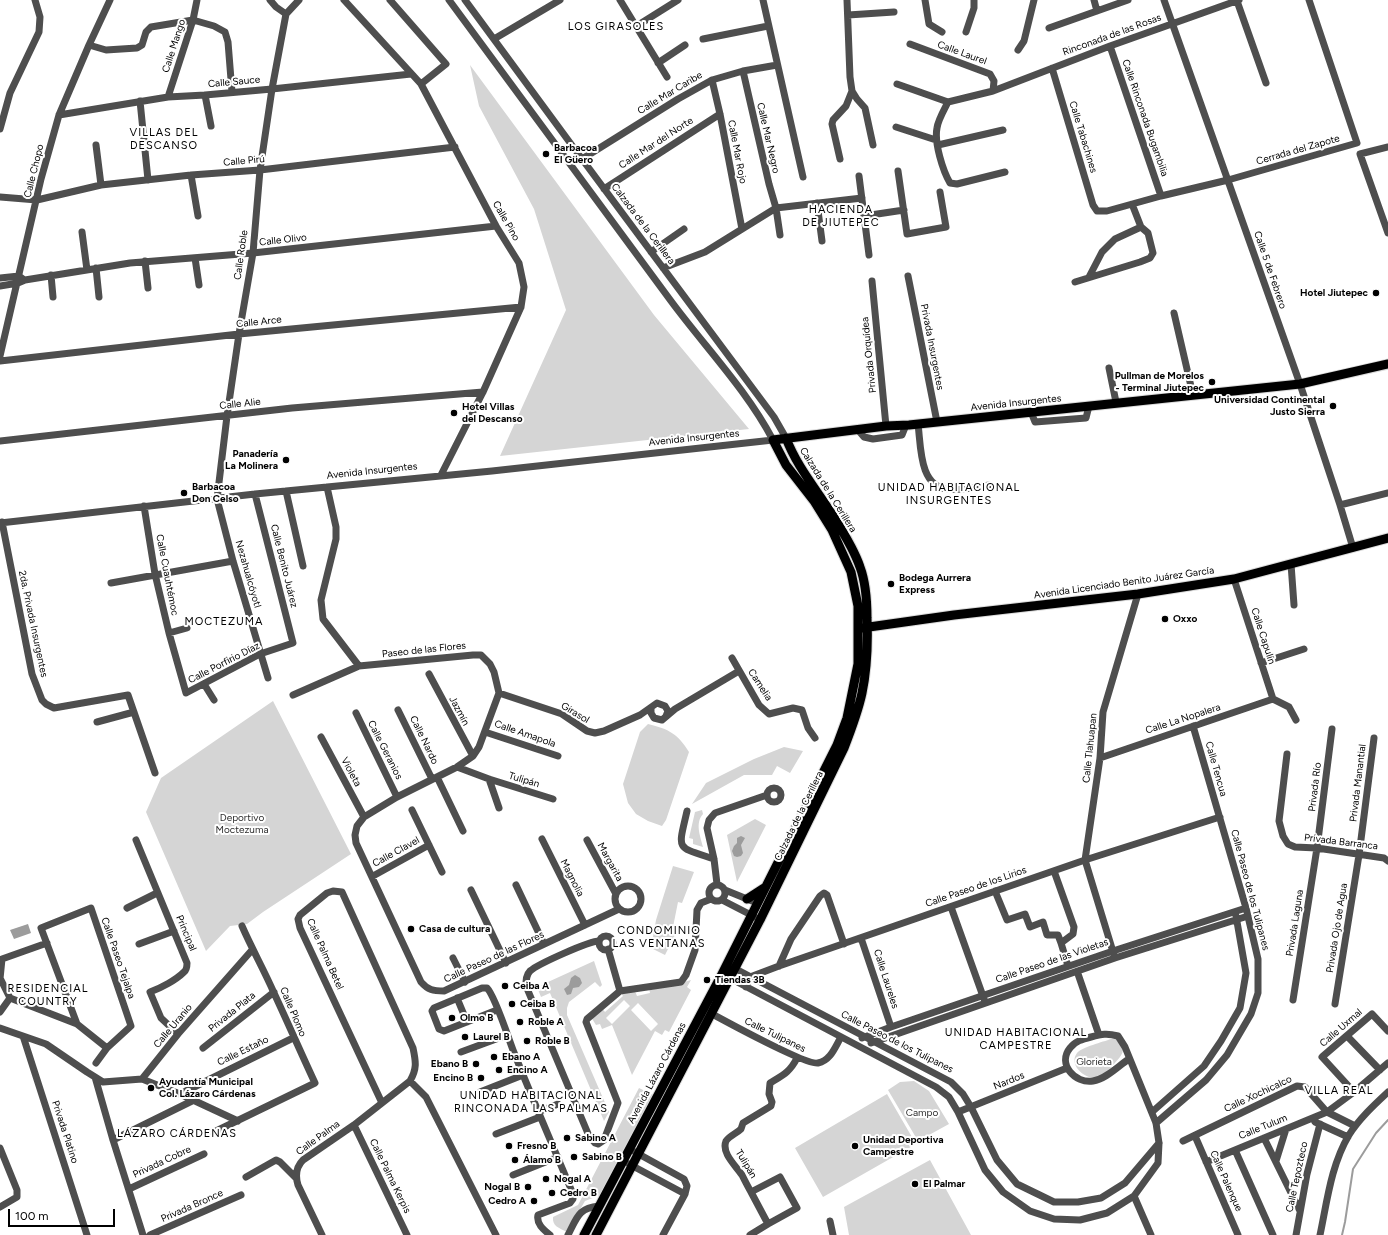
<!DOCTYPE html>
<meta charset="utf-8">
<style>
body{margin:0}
#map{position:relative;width:1388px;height:1235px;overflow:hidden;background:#fff;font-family:Figtree,sans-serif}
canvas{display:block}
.scale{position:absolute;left:8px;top:1209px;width:107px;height:18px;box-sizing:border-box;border:2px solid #000;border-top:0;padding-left:5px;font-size:12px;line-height:14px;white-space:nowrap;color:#000;-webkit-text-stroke:3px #fff;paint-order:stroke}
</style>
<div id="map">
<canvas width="1388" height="1235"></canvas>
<div class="scale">100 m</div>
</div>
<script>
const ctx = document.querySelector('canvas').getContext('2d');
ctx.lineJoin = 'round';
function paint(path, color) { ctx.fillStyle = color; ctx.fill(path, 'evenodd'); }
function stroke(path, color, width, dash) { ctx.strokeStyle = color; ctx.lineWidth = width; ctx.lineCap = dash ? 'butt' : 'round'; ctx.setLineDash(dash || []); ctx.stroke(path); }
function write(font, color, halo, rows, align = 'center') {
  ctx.font = font + ' Figtree,sans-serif'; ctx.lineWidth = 4; ctx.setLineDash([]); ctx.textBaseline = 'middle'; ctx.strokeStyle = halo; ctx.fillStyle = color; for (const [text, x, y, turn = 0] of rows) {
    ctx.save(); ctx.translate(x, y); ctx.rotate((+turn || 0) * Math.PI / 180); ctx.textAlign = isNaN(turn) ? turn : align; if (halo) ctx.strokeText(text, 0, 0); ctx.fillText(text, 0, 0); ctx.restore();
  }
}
paint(new Path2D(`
 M470,65L654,315L749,429L500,456L566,310L534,209L479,106Z
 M273,701L351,854L263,912L247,924L230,926L206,951L146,812L161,778Z
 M648,724C669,729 678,734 689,752L666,820L662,826L648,821L636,814L628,803L623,784L640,732Z
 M784,747L803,751L790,773L777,766L772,775H744L692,804L706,783L754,759Z
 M702,810L703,814C695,823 700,835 703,847L693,844V839L689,838L695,812Z
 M755,819L766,825L737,882L727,835Z
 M673,866L694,872L682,903L678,902L673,927L678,929L665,955L651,948L656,920Z
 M594,961L602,985L600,987L595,982L569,1002L567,1008V1015L609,1112L604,1121L550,993L541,997L537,987Z
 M691,980L687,987L691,990L669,1032L665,1030L662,1035L655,1031L632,1075L612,1025L602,1029L600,1024L596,1025L591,1017L602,1008L605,1012L623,996L621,993L635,991L637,996L650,993L649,988L684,982ZM624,1000L630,1006L612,1024L606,1018ZM638,1003L658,1024L651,1031L631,1010Z
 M1111,1039H1116L1123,1049C1123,1055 1118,1059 1114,1064C1109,1069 1105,1076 1098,1078C1085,1080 1068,1065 1077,1053C1082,1047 1103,1042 1111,1039Z
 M914,1081L929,1091L949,1124L918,1141L888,1090L900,1082Z
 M639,1088L655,1096L603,1194L585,1201L567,1232C559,1228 552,1226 553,1217L578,1205Z
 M887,1094L916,1144L823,1197L795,1148Z
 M930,1160L971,1235H849L844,1207Z`), '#d5d5d5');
paint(new Path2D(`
 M741,836L745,838L741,845L743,853L741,856L737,857L734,856L732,851L734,846L737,843V838Z
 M28,924L31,933L14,939L10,930Z
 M575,975L580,978L582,983L579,987L573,988L571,994L567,995L564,989L569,985L571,978Z`), '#9c9c9c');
stroke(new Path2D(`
 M1342,1235L1345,1222L1353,1169L1376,1133L1388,1120`), '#9c9c9c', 2);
const major = new Path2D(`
 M862,628L954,615L1138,594L1234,579L1388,538
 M747,899L764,888
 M584,1235L722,974L837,745L847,718L858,664V606L851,572L832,530L814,501L786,465L773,440L886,426L909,425L1300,384L1388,364
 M596,1235L760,920L844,748C851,730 858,712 862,693C867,669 868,643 867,618C867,601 866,583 860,567C854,549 843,532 833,516C817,490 797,467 786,438`);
stroke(major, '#dbdbdb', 11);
stroke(new Path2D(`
 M270,0L276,7L286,14
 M344,0L421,84L496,226L519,263L524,287L521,307L483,392L441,475
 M390,0L446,64L421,84
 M465,0L582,159L774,417L786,438
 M620,0L667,77
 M763,0L803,177
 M847,0L850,77L852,91L857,99L865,108L873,145
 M925,0L929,24L942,32
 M1094,0L1097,11
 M1164,0L1300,384L1340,505L1353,548
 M1237,1L1266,83
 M286,14L299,0
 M848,15L894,12
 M635,27L678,0
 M1049,28L1128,0
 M966,32L974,8V0
 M494,39L560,0
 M703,39L768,26
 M910,44L990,74L994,81L993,91
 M89,45L106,50L137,48L142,45L146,32L151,27L193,20L214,26L225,32L228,42L232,92
 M1110,46L1161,196
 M1018,50L1024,41L1034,0
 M658,63L685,45
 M1052,68L1093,205L1097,211H1107L1161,196L1228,180L1357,143L1309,0
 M743,71L769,184L776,208L780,235
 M712,80L720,114L742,229
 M897,84L948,102L993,91L1110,46L1239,0
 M205,95L211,126
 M168,97L193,20L197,0
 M140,101L148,180
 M948,102C944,110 938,120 937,128C934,143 943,171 950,183L957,184L1005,172
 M59,115L168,97L205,95L272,89L411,74
 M896,127L936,140
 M0,129L10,93L39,32L40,17L35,0
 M96,145L101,185
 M938,145L1003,130
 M1388,147L1360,154L1388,233
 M582,159L678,99L712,80L743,71L777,65
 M840,159L832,124L833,120L846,106L852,91
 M898,171L907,234L946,227L940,192
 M191,175L198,216
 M859,176L869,255
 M604,189L720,114
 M0,197L37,200L101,185L191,175L260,170L455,147
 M817,203L822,241
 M1132,204L1141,227
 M864,216L904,210
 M82,232L87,270
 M651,252L684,229
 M195,258L199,285
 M145,261L148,288
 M96,268L99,297
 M663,268L705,252L776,208L862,198
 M51,275L53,297
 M908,276L937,422
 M0,278L19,276L23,279
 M872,281L886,426
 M1075,282L1140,262L1150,258L1153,253L1148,233L1141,227L1115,239L1102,252L1089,277
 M0,286L18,283L25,280L130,263L253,253L496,226
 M1174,313L1193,395
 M0,356L41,179L59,115L89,45L110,0
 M0,361L239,334L521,307
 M1109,368L1116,402
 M1031,412L1035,422L1086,418L1089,406
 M918,424C921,446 919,487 948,489C962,491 976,487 989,485
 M858,430L864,437L873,439L902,435L906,425
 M0,441L292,408L483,392
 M327,487L336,527V539L321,600L323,619L359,666
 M286,491L303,566
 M1340,505L1388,493
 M144,506L155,574L169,633L186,693L260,654L293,643L255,494
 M2,522L32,674L42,700L46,704L54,708L128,695L155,773
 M0,523L255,494L492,471L773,440C746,389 705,347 671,301C597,201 523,100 449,0
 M1291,564L1294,605
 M1234,579L1273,699
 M111,583L233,561
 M169,633L187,628
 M732,658L759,705L769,714L793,708L802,710L808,728L815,738
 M1261,663L1304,649
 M429,674L473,756
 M268,678L233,561L217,499L227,416L239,334L253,253L260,170L272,89L286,14
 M204,684L214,700
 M499,693L562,714L587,731L595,733L604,731L640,715L657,703L665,706L668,711L666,716
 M293,695L359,666L473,655H481L490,664L494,672L499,693L479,747L473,756L457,767L397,797L364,817L357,826L355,835L356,843L421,982C428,990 433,991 444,991L619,909
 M1273,699L1289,707L1296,720
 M651,708V713L654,718L662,720L675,709L739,671
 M398,710L432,779
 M356,713L397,797
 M97,722L134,712
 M485,732L558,756
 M321,737L364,817
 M1287,754L1279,821L1283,836L1288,844L1295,847L1317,848L1384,858L1388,861
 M1100,758L1273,699
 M457,767L489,779L553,799
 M437,777L463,831
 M489,779L499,808
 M767 795a7 7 0 1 1 14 0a7 7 0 1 1-14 0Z
 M412,810L442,872
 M687,811C678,851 675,846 714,859
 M542,839L585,925
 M136,840L187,963C187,966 187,970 184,972C176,980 161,988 150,992L161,1018L178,1034
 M587,840L616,894
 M1054,871L1074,927L1073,934L1061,943L1068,966
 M373,876L429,845
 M717,884L714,859L707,828L709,820L715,813L767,795
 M709 893a8 8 0 1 1 16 0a8 8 0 1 1-16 0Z
 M516,885L544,944
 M615 899a13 13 0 1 1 26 0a13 13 0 1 1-26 0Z
 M471,890L506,963
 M725,890L752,901
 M995,891L1007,920L1025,914L1030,927L1043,922L1047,935H1058L1061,943
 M722,900L755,917
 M951,907L984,999
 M127,908L157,893
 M599 943a7 7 0 1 1 14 0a7 7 0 1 1-14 0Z
 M861,938L891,1027
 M599,941C589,941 538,964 530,971C526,975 526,980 526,986L589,1136L595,1143L598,1144L604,1140L618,1103L586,1022L587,1019L620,991L681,982L686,975L695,950L697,910L701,903L711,899
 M139,944L174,931
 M608,949L620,991
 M1114,955L1085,860L1100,758L1103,712L1138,594
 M453,958L465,982
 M779,966L791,939L820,896L824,893L827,895L844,944
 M732,967L951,1082L963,1094L971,1107L997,1160L1017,1184L1054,1202H1078L1101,1198L1125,1183L1159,1143
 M1077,971L1099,1035
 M726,976L936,1087L949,1097L958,1112L985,1170L1003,1192L1030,1211L1054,1219L1080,1220L1107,1213L1134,1196L1158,1163L1159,1143L1156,1123L1125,1047L1118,1036C1107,1033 1102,1034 1091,1037C1083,1039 1075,1041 1070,1048C1057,1064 1075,1084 1093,1081C1106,1079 1118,1066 1129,1059
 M0,978L10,998L77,1024L107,1048
 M0,979L2,959L47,943
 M746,987L750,977L779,966L1085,860L1220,817
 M457,998L467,1022
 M1293,1000L1317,848L1332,729
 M1335,1004L1359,855L1374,738
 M497,1010L444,1031L439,1029L432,1011L434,1008L482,988H487C495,996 508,1037 513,1050C532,1098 553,1146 573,1194V1199L570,1203L538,1215C536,1224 544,1230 550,1235
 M0,1012L10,998
 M712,1014C727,1022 807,1066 818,1063C831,1060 835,1047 841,1037
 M77,1024L41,928L91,908L131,1026L107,1048L96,1063
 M0,1028L46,1044L87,1072L103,1082L142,1079L178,1034L252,950
 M23,1036L87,1235
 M1347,1036L1380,1070
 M862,1038L891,1027L1113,951L1246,908
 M871,1043L1115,958L1248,916
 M203,1048L274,992
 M461,1052L507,1035
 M95,1077L113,1140L143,1235
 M142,1079L180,1094L238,1121
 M410,1081L426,1097L496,1235
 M480,1092L523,1075
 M1354,1092L1322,1057L1372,1014L1388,1031
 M180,1094L293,1038
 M538,1112L558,1104
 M958,1112L1067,1068
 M1152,1112L1204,1066L1221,1041L1240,1008L1246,973L1236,916
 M1315,1122L1348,1137
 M1156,1123L1206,1080L1227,1055L1251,1014L1258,993V959L1246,908L1193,726
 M354,1125L407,1235
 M212,1133L315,1083C301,1053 288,1023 274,993C264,970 252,949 242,926
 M496,1134L540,1117
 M1195,1136L1238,1235
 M1264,1138L1300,1211
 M113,1140L194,1100
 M1183,1141L1297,1086L1305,1087L1327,1112L1355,1126
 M0,1148L17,1190V1197L0,1207
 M1235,1150L1273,1235
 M635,1152L684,1179L687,1186L685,1194L663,1235
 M1276,1161L1286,1129
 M1206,1162L1327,1112L1354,1092L1388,1063
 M629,1164L685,1194
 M513,1175L558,1157
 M246,1177L276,1160L280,1162L296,1178
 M129,1189L204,1154
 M1134,1196L1151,1235
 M830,1221L833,1235
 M768,1224L797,1208L780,1177L751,1192C748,1187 745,1181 742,1175C736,1166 721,1153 726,1141C729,1136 737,1133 741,1129L743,1123L771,1106L772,1102L769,1094L770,1083C783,1075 790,1072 797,1058
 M150,1235L241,1195
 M322,1235L298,1185C295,1175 296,1167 303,1160L354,1125L410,1081C417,1069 416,1062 413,1048L342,892L333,891L327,893L300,915L298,919L300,928L382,1103
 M568,1235C577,1218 578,1208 599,1206
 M750,1235L768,1224L751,1192
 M1296,1235L1307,1174L1320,1124
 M1320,1235C1327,1202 1331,1165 1349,1135C1359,1119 1374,1105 1388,1092`), '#4e4e4e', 7);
stroke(major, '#000', 9);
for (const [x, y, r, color] of [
 [546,154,4,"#000"],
 [1376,293,4,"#000"],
 [1212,382,4,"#000"],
 [1333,406,4,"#000"],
 [454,413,4,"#000"],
 [286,460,4,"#000"],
 [184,493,4,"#000"],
 [891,584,4,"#000"],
 [1165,619,4,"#000"],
 [411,929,4,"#000"],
 [707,980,4,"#000"],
 [505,986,4,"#000"],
 [512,1004,4,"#000"],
 [452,1018,4,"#000"],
 [520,1022,4,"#000"],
 [465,1037,4,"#000"],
 [527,1041,4,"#000"],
 [494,1057,4,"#000"],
 [476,1064,4,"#000"],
 [499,1070,4,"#000"],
 [481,1078,4,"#000"],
 [151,1088,4,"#000"],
 [567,1138,4,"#000"],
 [509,1146,4,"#000"],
 [855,1146,4,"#000"],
 [574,1157,4,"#000"],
 [515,1160,4,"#000"],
 [546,1179,4,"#000"],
 [915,1184,4,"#000"],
 [528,1187,4,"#000"],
 [552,1193,4,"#000"],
 [534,1201,4,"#000"]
]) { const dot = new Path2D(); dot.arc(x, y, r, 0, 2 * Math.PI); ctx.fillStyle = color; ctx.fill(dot); stroke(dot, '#fff', 1.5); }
write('10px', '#000', '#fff', [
 ["Rinconada de las Rosas",1112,35,-20],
 ["Calle Mango",174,46,-72],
 ["Calle Laurel",962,53,20],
 ["Calle Sauce",234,82,-5],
 ["Calle Mar Caribe",670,93,-31],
 ["Calle Rinconada Bugambilia",1145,118,71],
 ["Calle Tabachines",1083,137,73],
 ["Calle Mar Negro",768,138,77],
 ["Calle Mar del Norte",656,143,-33],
 ["Cerrada del Zapote",1298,150,-16],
 ["Calle Mar Rojo",737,152,79],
 ["Calle Pirú",244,161,-5],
 ["Calle Chopo",34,171,-76],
 ["Calle Pino",506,221,60],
 ["Calzada de la Cerillera",643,224,53],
 ["Calle Olivo",283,240,-6],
 ["Calle Roble",241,255,-82],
 ["Calle 5 de Febrero",1270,270,71],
 ["Calle Arce",259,322,-6],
 ["Privada Insurgentes",932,347,79],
 ["Privada Orquídea",869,355,-96],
 ["Avenida Insurgentes",1016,403,-6],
 ["Calle Alie",240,404,-6],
 ["Avenida Insurgentes",694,438,-6],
 ["Avenida Insurgentes",372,471,-6],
 ["Calzada de la Cerillera",828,490,58],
 ["Calle Benito Juárez",284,566,76],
 ["Nezahualcóyotl",248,574,74],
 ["Calle Cuauhtémoc",167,575,79],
 ["Avenida Licenciado Benito Juárez García",1124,583,-8],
 ["2da. Privada Insurgentes",33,624,78],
 ["Calle Capulín",1263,636,72],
 ["Paseo de las Flores",424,650,-6],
 ["Calle Porfirio Díaz",224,663,-27],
 ["Camelia",760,685,57],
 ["Jazmín",459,711,62],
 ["Girasol",575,713,31],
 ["Calle La Nopalera",1183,719,-18],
 ["Calle Amapola",525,734,19],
 ["Calle Nardo",424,740,64],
 ["Calle Tlahuapan",1090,748,-84],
 ["Calle Geranios",385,750,63],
 ["Calle Tencua",1216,769,74],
 ["Violeta",351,772,62],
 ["Tulipán",524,780,17],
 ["Privada Manantial",1358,783,-83],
 ["Privada Río",1315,787,-83],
 ["Calzada de la Cerillera",799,816,-64],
 ["Privada Barranca",1341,842,7],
 ["Calle Clavel",396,852,-29],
 ["Margarita",610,862,61],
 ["Magnolia",572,878,63],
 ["Calle Paseo de los Lirios",976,887,-19],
 ["Calle Paseo de los Tulipanes",1250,890,75],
 ["Privada Laguna",1295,923,-81],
 ["Privada Ojo de Agua",1337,928,-81],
 ["Principal",186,933,67],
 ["Calle Palma Betel",325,954,66],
 ["Calle Paseo de las Flores",494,957,-25],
 ["Calle Paseo Tejalpa",118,958,71],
 ["Calle Paseo de las Violetas",1052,961,-19],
 ["Calle Laureles",886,979,72],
 ["Privada Plata",232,1012,-39],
 ["Calle Plomo",293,1012,67],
 ["Calle Uranio",173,1026,-50],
 ["Calle Uxmal",1341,1028,-41],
 ["Calle Tulipanes",775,1035,26],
 ["Calle Paseo de los Tulipanes",897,1042,27],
 ["Calle Estaño",243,1051,-26],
 ["Avenida Lázaro Cárdenas",657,1073,-62],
 ["Nardos",1009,1081,-22],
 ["Calle Xochicalco",1258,1094,-25],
 ["Calle Tulum",1263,1127,-22],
 ["Privada Platino",65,1132,72],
 ["Calle Palma",318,1138,-36],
 ["Privada Cobre",162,1162,-25],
 ["Tulipán",746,1164,59],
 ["Calle Palma Kerpis",390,1176,64],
 ["Calle Tepozteco",1297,1177,-78],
 ["Calle Palenque",1226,1181,66],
 ["Privada Bronce",192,1206,-24]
]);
write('bold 10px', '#000', '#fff', [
 ["Barbacoa",554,148],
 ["El Güero",554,160],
 ["Hotel Jiutepec",1368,293,"right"],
 ["Pullman de Morelos",1204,376,"right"],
 ["- Terminal Jiutepec",1204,388,"right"],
 ["Universidad Continental",1325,400,"right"],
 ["Justo Sierra",1325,412,"right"],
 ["Hotel Villas",462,407],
 ["del Descanso",462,419],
 ["Panadería",278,454,"right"],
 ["La Molinera",278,466,"right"],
 ["Barbacoa",192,487],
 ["Don Celso",192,499],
 ["Bodega Aurrera",899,578],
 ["Express",899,590],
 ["Oxxo",1173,619],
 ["Casa de cultura",419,929],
 ["Tiendas 3B",715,980],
 ["Ceiba A",513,986],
 ["Ceiba B",520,1004],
 ["Olmo B",460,1018],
 ["Roble A",528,1022],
 ["Laurel B",473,1037],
 ["Roble B",535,1041],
 ["Ebano A",502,1057],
 ["Ebano B",468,1064,"right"],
 ["Encino A",507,1070],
 ["Encino B",473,1078,"right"],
 ["Ayudantía Municipal",159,1082],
 ["Col. Lázaro Cárdenas",159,1094],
 ["Sabino A",575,1138],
 ["Unidad Deportiva",863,1140],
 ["Campestre",863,1152],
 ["Fresno B",517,1146],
 ["Sabino B",582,1157],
 ["Álamo B",523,1160],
 ["Nogal A",554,1179],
 ["El Palmar",923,1184],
 ["Nogal B",520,1187,"right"],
 ["Cedro B",560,1193],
 ["Cedro A",526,1201,"right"]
], 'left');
write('10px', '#2c2c2c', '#fff', [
 ["Deportivo",242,818],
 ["Moctezuma",242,830],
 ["Glorieta",1094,1062],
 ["Campo",922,1113]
]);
ctx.letterSpacing = '1px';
write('11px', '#000', '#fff', [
 ["LOS GIRASOLES",616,27],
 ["VILLAS DEL",164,133],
 ["DESCANSO",164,146],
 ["HACIENDA",841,210],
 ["DE JIUTEPEC",841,223],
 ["UNIDAD HABITACIONAL",949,488],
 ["INSURGENTES",949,501],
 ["MOCTEZUMA",224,622],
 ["CONDOMINIO",659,931],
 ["LAS VENTANAS",659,944],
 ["RESIDENCIAL",48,989],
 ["COUNTRY",48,1002],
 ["UNIDAD HABITACIONAL",1016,1033],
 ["CAMPESTRE",1016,1046],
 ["VILLA REAL",1339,1091],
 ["UNIDAD HABITACIONAL",531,1096],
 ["RINCONADA LAS PALMAS",531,1109],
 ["LÁZARO CÁRDENAS",177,1134]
]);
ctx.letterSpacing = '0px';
</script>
